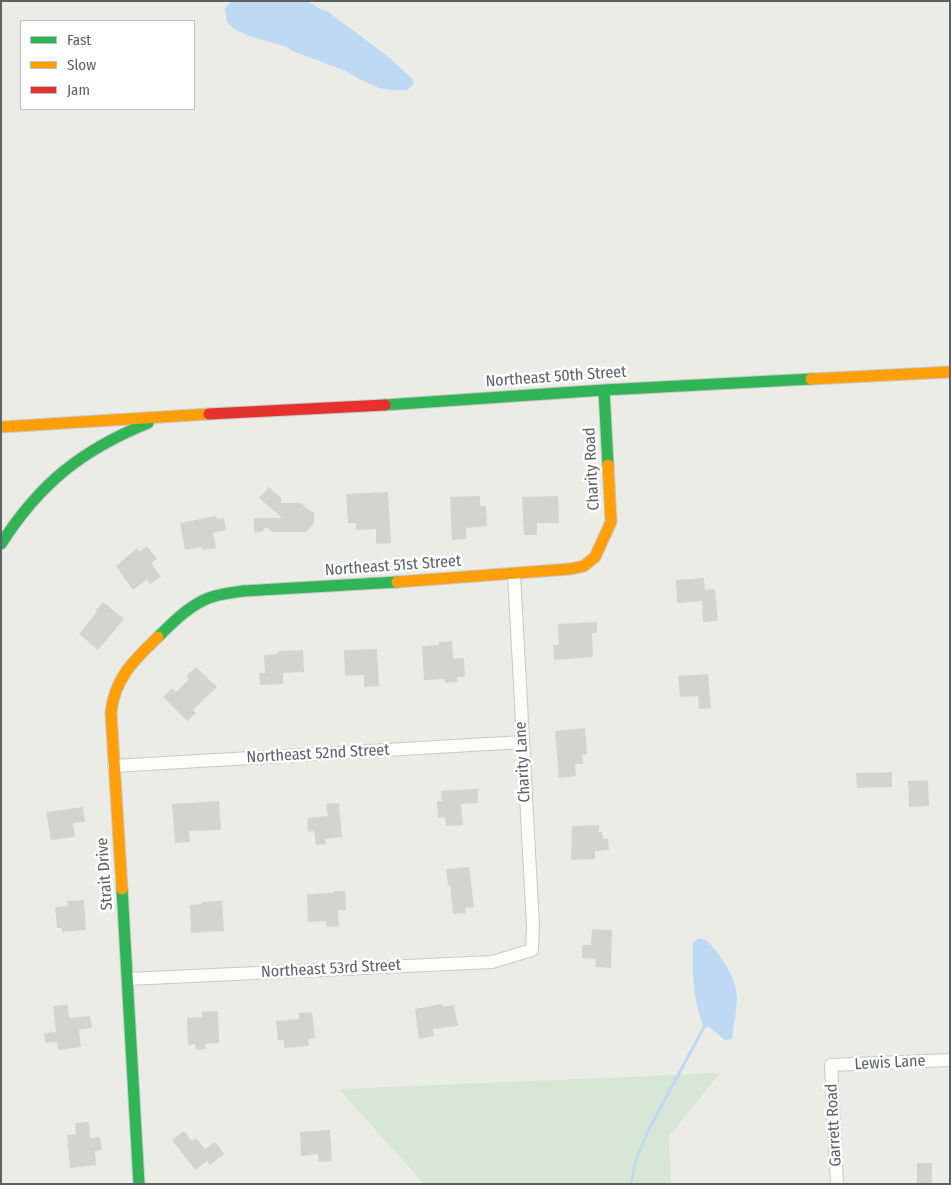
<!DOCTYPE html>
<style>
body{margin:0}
#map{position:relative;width:951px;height:1185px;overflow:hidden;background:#ecece7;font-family:"Fira Sans Condensed",sans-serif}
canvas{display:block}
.frame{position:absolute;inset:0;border:2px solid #5d6065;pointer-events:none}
.legend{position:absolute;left:20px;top:20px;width:175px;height:90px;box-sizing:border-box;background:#fff;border:1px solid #bebfc1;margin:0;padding:6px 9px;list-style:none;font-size:15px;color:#5d6065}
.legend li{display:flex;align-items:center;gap:10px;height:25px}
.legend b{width:25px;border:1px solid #bebfc1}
</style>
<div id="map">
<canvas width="951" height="1185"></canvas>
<div class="frame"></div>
<ul class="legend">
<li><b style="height:6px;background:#30b455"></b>Fast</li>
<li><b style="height:6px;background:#ff9f0a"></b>Slow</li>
<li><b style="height:6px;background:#e5322d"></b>Jam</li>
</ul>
</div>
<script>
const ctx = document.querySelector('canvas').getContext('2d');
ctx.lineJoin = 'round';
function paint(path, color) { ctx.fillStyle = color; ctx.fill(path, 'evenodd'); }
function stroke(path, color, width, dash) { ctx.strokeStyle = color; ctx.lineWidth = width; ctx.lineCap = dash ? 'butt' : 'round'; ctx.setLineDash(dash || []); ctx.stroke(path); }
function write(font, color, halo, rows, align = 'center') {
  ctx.font = font + ' "Fira Sans Condensed",sans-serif'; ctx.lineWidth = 5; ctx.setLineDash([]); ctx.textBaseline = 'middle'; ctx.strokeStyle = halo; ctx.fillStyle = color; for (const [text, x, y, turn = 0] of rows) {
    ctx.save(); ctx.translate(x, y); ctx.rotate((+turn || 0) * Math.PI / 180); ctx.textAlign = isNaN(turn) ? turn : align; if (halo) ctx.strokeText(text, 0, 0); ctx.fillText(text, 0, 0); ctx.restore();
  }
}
paint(new Path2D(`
 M720,1073L669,1136L671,1184H424L339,1089Z`), '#d6e8d5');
paint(new Path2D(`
 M232,1H307L322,10L327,11L390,58L412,79L414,83L407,90H391L379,88L357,78L346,71L295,52L284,46L249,36L234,29L227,22L225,8Z
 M700,938C710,941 713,947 719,955C744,989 737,1000 732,1039L725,1040L709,1027H704C693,1004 692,967 693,942Z`), '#bed9f4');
stroke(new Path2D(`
 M631,1184L636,1159L648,1131L704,1027`), '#bed9f4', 3);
paint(new Path2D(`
 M269,487L281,498V503H301L310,511L314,512V523L306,532H272L266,527L262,532H254V518H282L259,498Z
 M388,492L391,543L376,544V529L356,530V523H348L346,494Z
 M480,496V506H486L487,526L466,528V539L452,540L450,497Z
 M558,496L559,523H537V535H524L522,497Z
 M216,516L217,519L224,518L226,530L213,533L216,548L203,550L202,547L185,550L180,523Z
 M147,546L157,559L151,563L161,577L150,584L147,580L133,590L116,566L137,548L139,552Z
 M704,578L705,590L715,589L718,621L703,622L702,601L677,603L676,580Z
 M103,602L124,619L98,650L79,634L97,612L95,611Z
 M597,622V633H592L593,657L554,660L553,645H559L558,624Z
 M452,641L453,659L464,658L465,677H457V682L445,683V679L424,680L422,646L439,645V642Z
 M377,649L379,686L364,687V675L345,676L344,650Z
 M303,650L304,672L283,673V684L260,685L259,673H265L264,655L278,654V651Z
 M196,667L217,687L193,710L196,713L187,721L163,697L172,688L176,692L189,679L186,676Z
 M708,674L711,708L699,709L698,696L680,697L678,676Z
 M585,728L587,754L582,755L583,764H575L576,776L559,778L555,731Z
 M892,772V787L857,788L856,773Z
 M928,780L929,806L909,807L908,781Z
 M478,789V803L461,804L463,825L446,826L445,817L438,818L437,801H442L441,791Z
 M219,801L221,830L189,831L190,842L175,843L172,804Z
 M339,803L342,837L325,839L326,844L316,845L314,831L308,832L307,818L328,816L326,804Z
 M83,807L85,822L73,823L75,837L51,840L46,812Z
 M599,825V832H602L603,839H608L609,850L595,851V859L571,860L572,826Z
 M469,867L474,907L465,908L466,913L453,914L450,885H448L446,869Z
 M333,891H345L346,910H338L339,926L327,927L326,921L308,922L307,894L333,893Z
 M84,900L86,930L62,932V928H57L55,907L68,906L67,901Z
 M222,901L224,931L191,933L190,905L202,904L201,902Z
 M592,929L612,930L611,968L595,967L596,959L582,958V945H591Z
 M442,1004L443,1007L454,1005L458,1026L433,1029L434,1036L419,1039L415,1009Z
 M68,1005L69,1018L90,1016L92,1028L79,1030L81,1047L58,1050L57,1042L45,1043L44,1033L56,1032L53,1006Z
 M218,1011L219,1043L205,1044L206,1049L196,1050L195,1044L188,1045L187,1018L202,1017V1012Z
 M312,1012L315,1038L308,1039L309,1046L284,1048V1040H278L276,1021L299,1019V1013Z
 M89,1122L90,1138L100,1137L102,1150L95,1151L96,1165L70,1168L67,1135L76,1134L75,1123Z
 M330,1130L332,1161L319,1162L318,1154L301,1156L300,1132Z
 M184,1131L192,1141L196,1138L205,1149L215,1142L224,1154L210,1165L207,1161L195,1170L172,1140Z
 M917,1163H932V1184H917Z`), '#d3d3d0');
const street = new Path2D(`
 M114,766L522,742
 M128,979L492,962L532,950L533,926L514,574
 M837,1184L831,1065L950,1060`);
const fast = new Path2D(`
 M604,390L608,465
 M385,405L604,390L811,379
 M1,544C40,483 82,450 148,423
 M158,637C171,624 187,608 204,600C216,594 230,593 243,591L397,582
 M122,889L139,1184`);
const slow = new Path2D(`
 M811,379L950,372
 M1,427L209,414
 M397,582L570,569L584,566L595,557L611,522L608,465
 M122,889L111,713C114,679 134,660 158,637`);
const jam = new Path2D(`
 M209,414L385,405`);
stroke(street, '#c8c8c8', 14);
stroke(fast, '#c9c9c9', 13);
stroke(slow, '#c9c9c9', 13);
stroke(jam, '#c9c9c9', 13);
stroke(street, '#fcfcfb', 12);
stroke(fast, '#30b455', 11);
stroke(slow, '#ff9f0a', 11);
stroke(jam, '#e5322d', 11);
write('16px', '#5d6065', '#fff', [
 ["Northeast 50th Street",556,377,-4],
 ["Charity Road",592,469,-93],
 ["Northeast 51st Street",393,566,-4],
 ["Northeast 52nd Street",318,754,-3],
 ["Charity Lane",523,762,-93],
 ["Strait Drive",105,874,-94],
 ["Northeast 53rd Street",331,969,-3],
 ["Lewis Lane",890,1063,-3],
 ["Garrett Road",834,1125,-93]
]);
</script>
